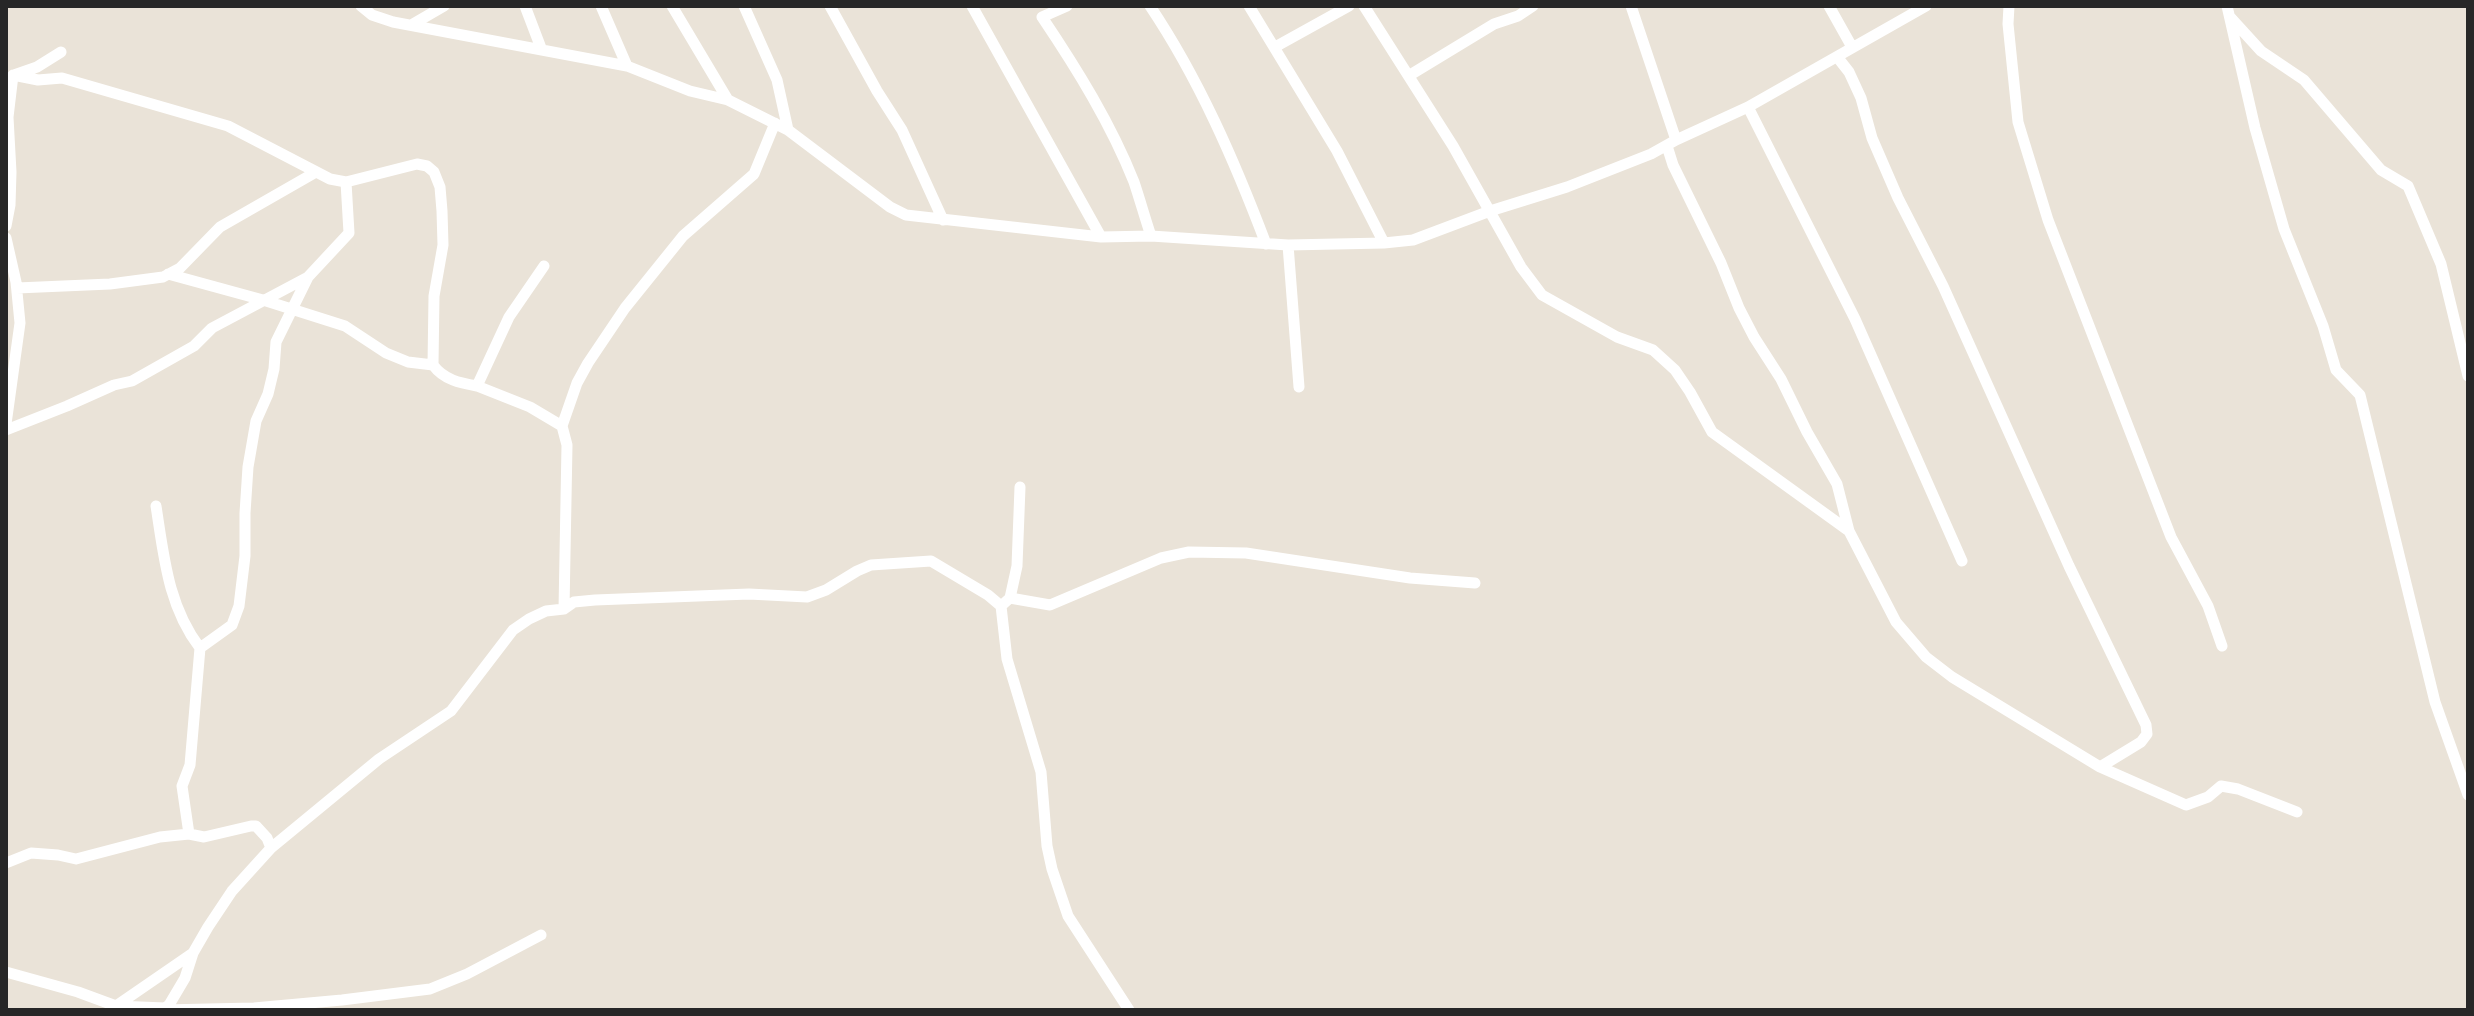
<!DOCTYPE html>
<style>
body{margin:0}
#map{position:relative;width:2474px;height:1016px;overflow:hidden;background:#eae3d8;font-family:"Open Sans",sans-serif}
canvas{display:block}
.frame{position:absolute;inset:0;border:8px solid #272727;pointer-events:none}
</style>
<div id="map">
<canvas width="2474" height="1016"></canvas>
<div class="frame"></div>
</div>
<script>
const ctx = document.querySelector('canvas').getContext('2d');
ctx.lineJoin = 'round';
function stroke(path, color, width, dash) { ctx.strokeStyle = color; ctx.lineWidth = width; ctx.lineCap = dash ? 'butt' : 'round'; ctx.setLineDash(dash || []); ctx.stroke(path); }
stroke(new Path2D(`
 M361,6L372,15L393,22L627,66L690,91L728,100L788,130L890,207L906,215L1101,237L1151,236L1288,245L1384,243L1413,240L1490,211L1567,187L1651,154L1676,140L1748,107L1926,6
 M525,6L541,48
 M601,6L627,66
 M672,6L728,100
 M744,6L777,80L788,130
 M830,6L877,91L902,130L943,220
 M972,6L1101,237
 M1067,6L1042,17C1077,69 1111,124 1134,182C1140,200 1145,218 1151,236
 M1150,6C1199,79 1235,162 1266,244
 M1249,6L1337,151L1384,243
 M1364,6L1453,146L1521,267L1542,295L1617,337L1653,350L1675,370L1690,392L1712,432L1849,531L1896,622L1926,657L1952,677L2100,767L2186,805L2208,797L2221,786L2238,789L2297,812
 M1631,6L1676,140
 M1829,6L1852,47
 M2009,6L2008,24L2018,122L2048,220L2171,537L2208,606L2222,646
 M2227,6L2255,128L2284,229L2323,326L2336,370L2360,395L2435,702L2468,795
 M2230,17L2261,51L2304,80L2381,170L2408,186L2441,264L2468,376
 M413,24L444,6
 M1275,47L1349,6
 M1838,58L1849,72L1861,98L1872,138L1898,198L1943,286L2069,566L2146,725L2147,734L2141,742L2100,767
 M14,75L37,67L61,52
 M1410,75L1494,24L1518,16L1533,6
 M1748,107L1855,319L1962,561
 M1667,146L1673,165L1721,263L1739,308L1754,337L1781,379L1807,432L1837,484L1849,531
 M6,226L10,205L11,172L8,117L13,75L38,80L62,78L228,126L330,179L346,182L417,164L427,166L434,172L440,187L442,211L443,245L434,296L433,365C444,380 460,383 477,386L509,317L544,266
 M6,238L16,282L20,323L6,424
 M1288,245L1299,387
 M168,274L263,300L345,326L386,353L408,362L433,365
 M17,288L110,284L163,277L180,268L220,227L316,172
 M477,386L530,407L562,426L567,445L564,609
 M562,426L577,383L588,363L625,308L683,236L754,174L775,123
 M6,430L67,406L114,385L132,381L194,346L212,328L308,277L349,233L346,182
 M156,506C164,557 168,606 200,648
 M1010,598L1017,566L1020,487
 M1001,606L1010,598L1050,605L1161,558L1189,552L1246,553L1410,578L1475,583
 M189,834L182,786L190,765L200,648L232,625L239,606L245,556V513L248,467L256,421L268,394L274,369L276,342L308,277
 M6,863L31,853L58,855L76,859L160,837L189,834L204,837L251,826H256L267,838L271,848
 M6,972L78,992L116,1006L165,1008L169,1005L185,978L193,953L208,927L232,891L271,848L379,759L451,711L513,630L529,619L546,611L564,609L574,602L595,600L749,594L807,597L826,590L857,571L871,565L931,561L988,595L1001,606L1007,659L1041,772L1047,846L1052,869L1068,916L1129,1010
 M116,1006L193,953
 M163,1010L254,1008L342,1000L430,989L467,974L541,935`), '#fff', 11);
</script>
